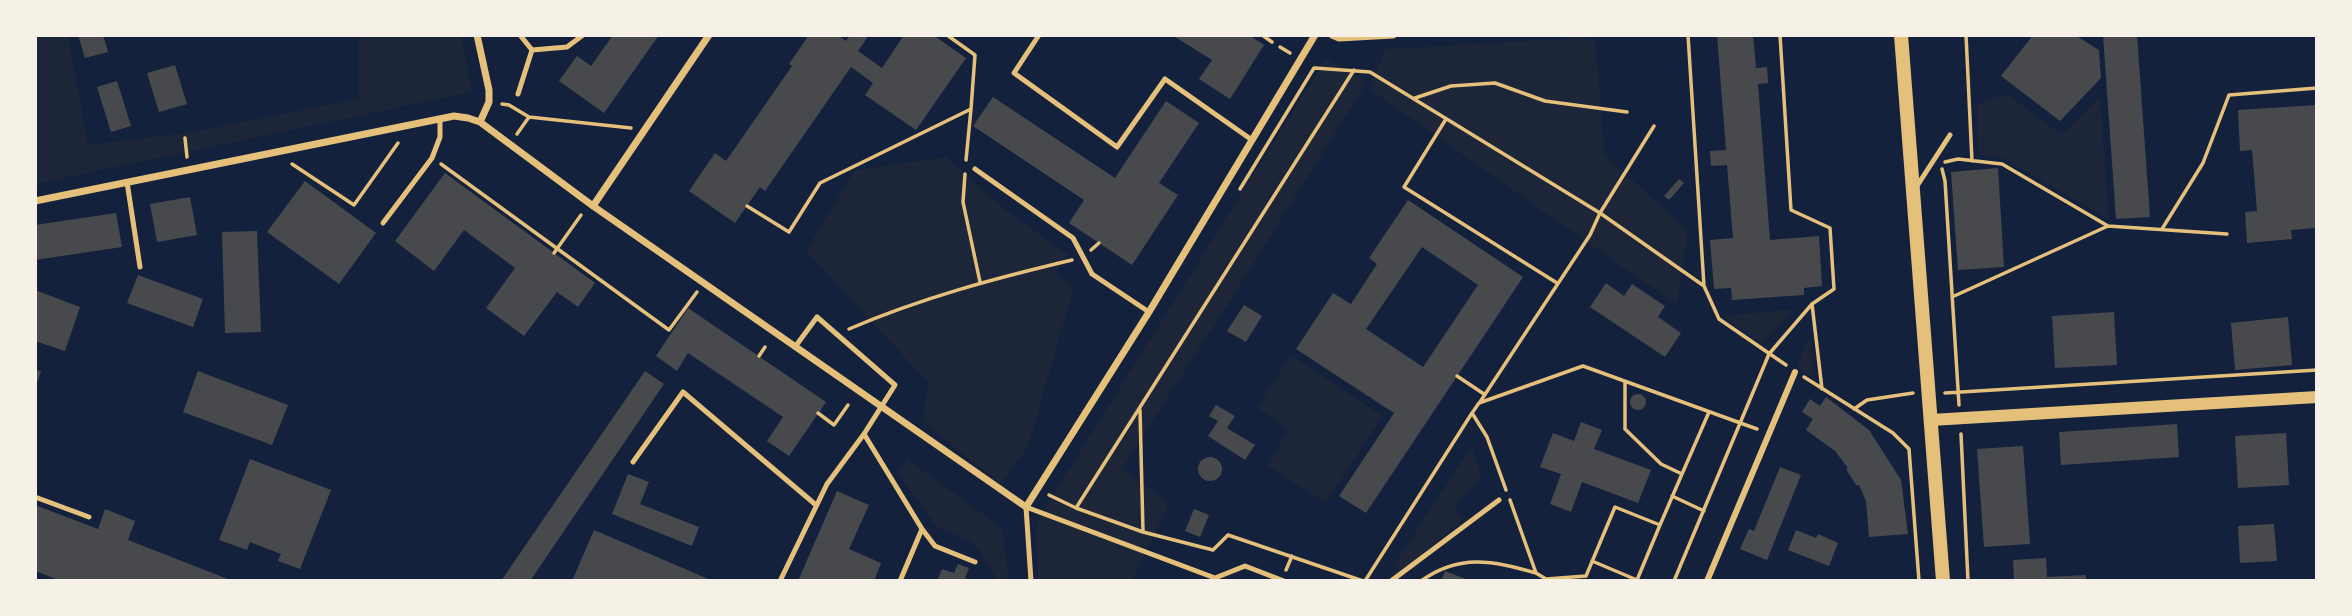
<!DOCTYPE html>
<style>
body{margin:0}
#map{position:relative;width:2352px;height:616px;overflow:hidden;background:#14213d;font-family:"Work Sans",sans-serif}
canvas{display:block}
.frame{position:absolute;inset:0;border:37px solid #f6f1e7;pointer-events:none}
</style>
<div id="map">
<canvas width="2352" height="616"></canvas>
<div class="frame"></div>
</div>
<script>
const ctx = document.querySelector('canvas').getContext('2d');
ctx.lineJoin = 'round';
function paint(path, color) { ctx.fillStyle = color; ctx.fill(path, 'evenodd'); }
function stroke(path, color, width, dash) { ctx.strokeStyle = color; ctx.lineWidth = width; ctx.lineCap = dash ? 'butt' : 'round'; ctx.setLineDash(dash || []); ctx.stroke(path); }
paint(new Path2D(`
 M48,35H68L88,145L193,132L359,99V35H461L472,92L35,184V38Z
 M1579,38L1595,40L1605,156L1688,230L1677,305L1369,89L1386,49Z
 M1326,58L1367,82L1223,312L1122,468L1169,503L1132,581H1039L1035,529L1048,503Z
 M2007,94L2062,135L2100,96L2109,220L2003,158L1979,155L1977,105Z
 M946,157L1002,207L1068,255L1055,274L1074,287L1028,447L1000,484L922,421L928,382L806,251L855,170Z
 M1795,309L1762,344L1723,316Z
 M1807,341H1811L1813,378L1797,368Z
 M1290,355L1383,416L1326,503L1268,466L1288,429L1257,408Z
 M1472,445L1481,479L1454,506L1463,520L1403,570L1393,567Z
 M907,459L1002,528L1009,580L997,579L974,543L937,527L898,473Z`), '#1d2539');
paint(new Path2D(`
 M78,35H103L108,52L85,58Z
 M613,35H659L604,113L559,81L577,56L591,66Z
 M809,35H837L846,41L850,35H863L867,38L858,51L882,68L904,35H933L966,58L916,130L865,95L873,83L851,67L765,191L760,187L735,223L689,191L715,153L726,161L792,66L789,64Z
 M1172,35H1249L1264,45L1230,99L1199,79L1212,60Z
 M1717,35H1753L1756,68L1767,67L1768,83L1758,84L1770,240L1819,236L1822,286L1804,288V295L1732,300L1731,288L1714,289L1710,240L1733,238L1727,165L1711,166L1710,151L1726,150Z
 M2033,35H2075L2099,50L2101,78L2060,121L2001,76Z
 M2103,35H2137L2150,217L2116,219Z
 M175,65L187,104L159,112L147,73Z
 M117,81L131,126L111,132L97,87Z
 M993,97L1115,178L1166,101L1199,123L1159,183L1178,195L1132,265L1069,223L1084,200L973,126Z
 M2317,105V228L2291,230L2292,239L2247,243L2245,212L2257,211L2252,150L2240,151L2238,110Z
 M1998,168L2004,267L1958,270L1951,172Z
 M445,173L595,283L578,307L557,292L524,336L486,308L515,268L464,230L434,271L395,241Z
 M1679,179L1684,183L1669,200L1664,196Z
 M305,181L376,233L339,284L267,232Z
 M190,197L197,235L157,242L150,204Z
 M1408,200L1523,277L1366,513L1339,496L1394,413L1296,349L1333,293L1351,304L1377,264L1369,258ZM1422,247L1478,285L1423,367L1366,329Z
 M116,213L122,247L35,260V225Z
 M257,231L261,332L225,333L222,232Z
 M138,275L203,299L193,327L127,303Z
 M1606,283L1624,296L1632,284L1665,306L1658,317L1681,333L1665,357L1590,307Z
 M35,290L80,307L65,351L35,341Z
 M1244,305L1262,316L1246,342L1227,331Z
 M688,308L826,402L789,456L767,441L783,417L688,353L677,371L656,356Z
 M2114,312L2117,365L2055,368L2052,316Z
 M2288,317L2292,365L2235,370L2231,323Z
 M35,369L41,372L35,388Z
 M198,371L288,405L272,445L183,412Z
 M645,371L664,384L530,581H501Z
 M1630 402a8 8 0 1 1 16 0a8 8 0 1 1-16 0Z
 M1826,397L1869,430L1901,480L1908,534L1869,537L1866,501L1859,485H1856L1846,469L1848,468L1835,451L1806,430L1813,419L1802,412L1810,399L1820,406Z
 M1216,405L1235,416L1227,428L1255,445L1245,460L1208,436L1218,421L1209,416Z
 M1581,422L1602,430L1594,449L1651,470L1638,503L1582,482L1571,512L1550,504L1561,474L1540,467L1553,433L1574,441Z
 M2177,424L2179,457L2061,465L2059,432Z
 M2286,433L2289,485L2238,488L2235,436Z
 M2023,446L2030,544L1984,547L1977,449Z
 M1198 469a12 12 0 1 1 24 0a12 12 0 1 1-24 0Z
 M250,459L331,490L300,569L278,561L281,554L250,542L247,550L219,540Z
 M1780,467L1801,475L1767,560L1740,549L1749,529L1754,531Z
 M628,474L649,482L640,504L699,527L692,546L612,514Z
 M837,491L869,505L849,549L881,563L874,581H798Z
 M35,505L98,529L105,509L135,521L128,540L233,581H61L35,571Z
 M1194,509L1209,515L1200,537L1185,531Z
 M2274,524L2277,561L2240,563L2238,526Z
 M594,530L713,581H572Z
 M1796,530L1816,538L1818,534L1838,543L1829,566L1788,550Z
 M2046,558L2047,577L2086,575V581H2014L2013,560Z
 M958,564L969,568L965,578L973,581H937L942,569L954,573Z
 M1445,571L1471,581H1441Z`), '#48494c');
stroke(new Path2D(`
 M947,35L975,55L971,109
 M1262,35L1272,42
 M1688,35L1704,286
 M1966,35L1972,161
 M1280,47L1290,53
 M1315,68L1370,72L1600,213L1704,286L1719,319L1786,365
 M1415,98L1451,86L1495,83L1545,101L1627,112
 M502,104L509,105L529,117L517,134
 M529,117L631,128
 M1446,119L1404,187L1557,283
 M185,138L187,157
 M1945,162L1958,159L2002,164L2108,226
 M292,164L354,205L398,143
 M441,164L669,330L697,292
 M1942,169L1945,181L1959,405
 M965,174L963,202L980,282
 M1240,189L1314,68
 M747,206L789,232L820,183L971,109L966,160
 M2162,229L2203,163L2229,95L2317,88
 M1091,250L1099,243
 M554,253L581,215
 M1952,297L2108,226L2227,234
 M1812,304L1822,389
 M849,329C921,298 996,278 1072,260
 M759,356L765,347
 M1457,376L1484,394
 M1804,377L1893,433L1909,449L1919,581
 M1625,381V429L1661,464L1682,474L1660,525
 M1945,393L2317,370
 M1480,402L1590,235L1600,213L1654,126
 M1854,409L1867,400L1913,393
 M1140,410L1143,532L1213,550L1228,535L1363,581
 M818,413L834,425L848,405
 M1961,434L1968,581
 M1682,474L1709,412
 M1506,490L1487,437L1472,413L1479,403L1583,366L1757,429
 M1049,495L1076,508L1354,70
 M1672,496L1704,511
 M1510,500L1536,573L1546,579L1586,576L1615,507L1660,525L1637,580L1640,581
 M1076,508L1143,532
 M1592,561L1637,580
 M1286,570L1292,556
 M1365,581L1472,413
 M1421,581C1460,553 1493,561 1536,573
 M1674,581L1769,354L1812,304L1834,289L1830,228L1791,210L1780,35`), '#e5c07b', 3.5);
stroke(new Path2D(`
 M520,35L532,50L567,47L583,35
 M1039,35L1014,73L1117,147L1165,79L1252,140
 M518,94L532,50
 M975,169L1073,238L1092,274L1149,312
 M127,182L140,267
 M1917,186L1950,135
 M383,223L432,158L440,137V119
 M864,434L922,529L935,546L975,562
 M633,462L683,392L816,505
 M35,497L89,517
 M780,581L827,484L864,434L895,385L817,317L795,347
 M900,581L922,529
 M1031,581L1026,507L1215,578L1245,566L1284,581
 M1391,581L1499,500`), '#e5c07b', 5);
stroke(new Path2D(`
 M1707,581L1795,372`), '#e5c07b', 6);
stroke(new Path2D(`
 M477,35L489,90V102L480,122
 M1332,35L1339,38L1393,35
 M35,201L454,116L468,118L480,122L593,206L1026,507L1149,312L1315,35
 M593,206L709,35`), '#e5c07b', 7);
stroke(new Path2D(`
 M1931,420L2317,397`), '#e5c07b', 12);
stroke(new Path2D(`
 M1901,35L1943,581`), '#e5c07b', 14);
</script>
